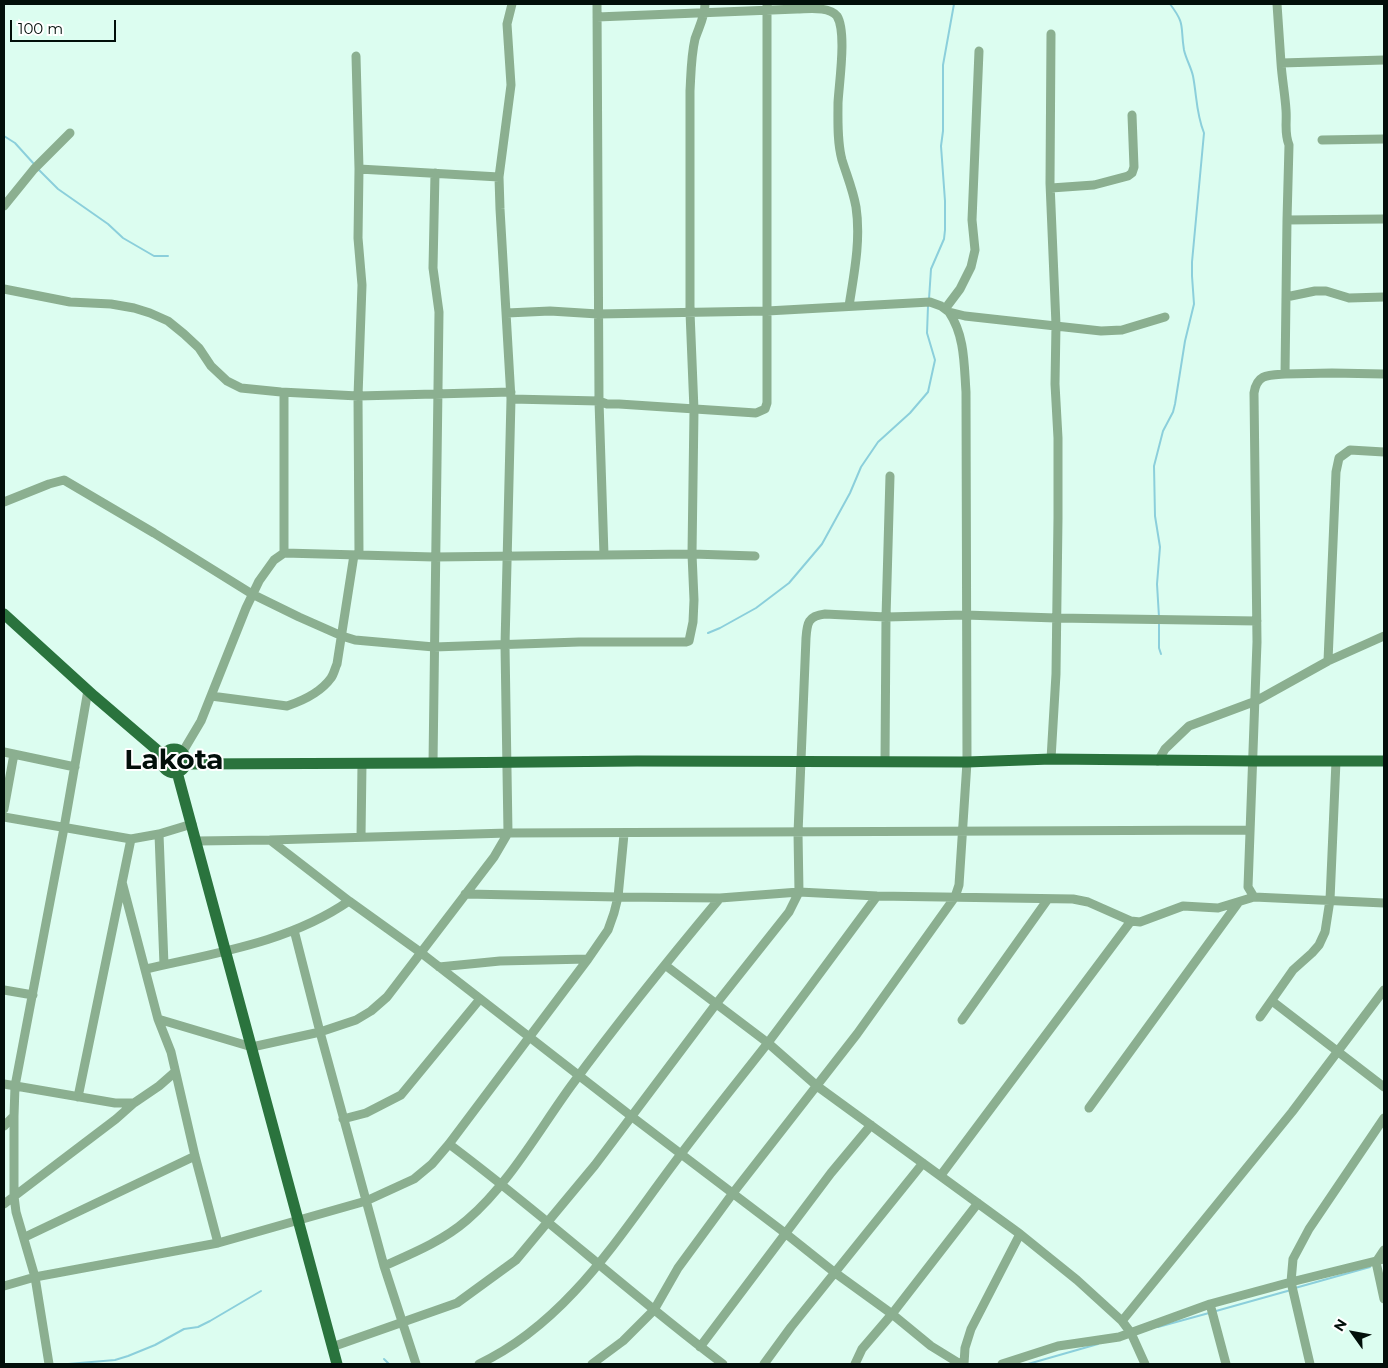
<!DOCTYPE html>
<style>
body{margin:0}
#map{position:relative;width:1388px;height:1368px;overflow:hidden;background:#dcfdf0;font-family:Montserrat,sans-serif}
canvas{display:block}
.frame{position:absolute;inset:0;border:5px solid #020f0a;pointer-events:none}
.north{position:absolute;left:1328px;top:1308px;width:50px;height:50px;-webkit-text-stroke:4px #fff;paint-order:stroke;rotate:302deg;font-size:14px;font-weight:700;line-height:20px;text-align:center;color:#020f0a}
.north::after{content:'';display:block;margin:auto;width:18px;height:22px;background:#020f0a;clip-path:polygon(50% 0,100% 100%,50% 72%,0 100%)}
.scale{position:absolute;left:10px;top:20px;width:106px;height:22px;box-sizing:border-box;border:2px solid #020f0a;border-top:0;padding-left:6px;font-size:15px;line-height:18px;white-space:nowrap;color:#020f0a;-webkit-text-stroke:4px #fff;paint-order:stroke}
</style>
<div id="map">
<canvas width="1388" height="1368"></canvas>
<div class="frame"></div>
<div class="north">N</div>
<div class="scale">100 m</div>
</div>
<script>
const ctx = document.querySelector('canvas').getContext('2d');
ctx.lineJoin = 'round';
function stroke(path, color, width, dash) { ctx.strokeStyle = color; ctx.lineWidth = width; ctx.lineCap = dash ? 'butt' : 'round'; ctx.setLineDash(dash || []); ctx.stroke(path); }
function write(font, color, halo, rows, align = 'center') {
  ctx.font = font + ' Montserrat,sans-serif'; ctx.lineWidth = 4; ctx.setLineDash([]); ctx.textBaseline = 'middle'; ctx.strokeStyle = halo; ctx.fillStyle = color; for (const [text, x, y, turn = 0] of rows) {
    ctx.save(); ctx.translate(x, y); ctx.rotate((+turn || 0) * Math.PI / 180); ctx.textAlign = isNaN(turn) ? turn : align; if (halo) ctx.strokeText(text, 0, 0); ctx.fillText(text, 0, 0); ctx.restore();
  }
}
stroke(new Path2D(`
 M4,136L15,143L34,164
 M38,169L58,189L108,224L123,238L154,256H168
 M929,299L931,269L944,239L945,230V201L941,146L943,131V65L954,4
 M1159,617L1157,584L1160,547L1155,516L1154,466L1163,431L1173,412L1175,404L1185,341L1194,304L1192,276V262L1204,133C1196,113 1197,97 1193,76C1191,67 1186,59 1184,50C1180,26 1186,25 1170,4
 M1159,622V648L1161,654
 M708,633L720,628L756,608L789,583L822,544L850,493L861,467L878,442L910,413L928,392L935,360L927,333L928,306
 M1295,1288L1370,1267
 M1216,1311L1291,1290
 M1158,1327L1209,1313
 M384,1359L389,1364
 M68,1364L115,1360L128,1356L155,1345L184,1329L198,1327L210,1321L261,1291
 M1028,1364L1098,1344`), '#8bcfdb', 2);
stroke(new Path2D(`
 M597,4L599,401L604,555
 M1277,4L1281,63
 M597,17L797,9C808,9 829,6 837,16C847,32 839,83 838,103C838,121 837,142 842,160C847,176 853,190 856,207C861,240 854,274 849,306
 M1051,34L1050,183L1056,325L1055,384L1058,438V518L1056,674L1051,759
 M356,56L359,169L358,238L362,285L358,396L359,555
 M1322,140L1384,139
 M359,169L499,177
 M1051,188L1094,185L1128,176L1132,173L1134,167L1132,115
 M4,206L34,169L70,133
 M1384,219L1287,220L1285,374L1332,373L1384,374
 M1287,220L1289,145C1284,133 1287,123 1286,110C1285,94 1282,79 1281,63L1384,60
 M4,289L70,302L111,304L134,308L150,313L168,321L184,334L199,348L211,366L227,381L241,388L281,392L358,396L511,392
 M1286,297L1315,291H1326L1349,298L1384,297
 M945,309L960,289L971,267L975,250L972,220L979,51
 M507,313L550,311L598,314L767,311L930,302L941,306L949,312L965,316L1101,331L1122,330L1165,317
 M511,399L599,401L607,404H619L756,413L765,409L767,403V4
 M4,502L49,484L64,480L154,533L252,594L299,617L342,636L355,640L434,647L579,642H686L689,641L693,622L694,600L692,554L694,410L690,312V91C691,74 691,56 695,39C699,27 705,16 705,4
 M284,553V393
 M1328,661L1336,472L1339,458L1350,450L1384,452
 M211,696L287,706C302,701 321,692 331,678C334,674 335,668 337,664L354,555
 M4,752L75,767
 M182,753L201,721L246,608L259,581L274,560L284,553L434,557L692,554L755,556
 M1158,761L1165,749L1189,726L1256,701L1328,661L1384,636
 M885,762L886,617L890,476
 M433,763L439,312L433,268L435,173
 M4,809L14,754
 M4,817L131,839L159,834L192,824
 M159,834L164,965
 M361,837L362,764
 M270,840L508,833L1250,830
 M197,841L270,840L349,901L420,952L631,1116L785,1233L834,1272L892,1314L931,1346L957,1362L964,1364
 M122,882L158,1019L171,1052L195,1156L218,1243
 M465,894L618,897L720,898L799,892L877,896L1073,899L1088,902L1131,921L1140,922L1183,906L1218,908L1254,897L1384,903
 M1254,897L1248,887L1257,642L1254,393C1257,374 1268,375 1285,374
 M294,930L320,1032L384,1266C411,1254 443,1241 467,1220C509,1184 539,1130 571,1086C619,1021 669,959 720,898
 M665,965L768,1043L817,1086L1020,1234L1077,1280L1122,1321L1131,1333L1145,1364
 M439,967L500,961L588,959
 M146,969C215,953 290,942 349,901
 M4,990L33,995
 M1272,1001L1384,1087
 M1260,1017L1293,970L1312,953L1319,945L1325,932L1330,900L1336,761
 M158,1019L252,1047L320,1032L356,1020L371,1011L387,997L494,857L508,833L505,645L511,399L500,209L499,177L511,85L507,24L512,4
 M962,1020L1048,899
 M4,1084L115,1103H134L159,1086L175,1072
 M78,1097L131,839
 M1089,1108L1238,903
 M343,1119L366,1113L401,1095L480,999
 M4,1126L14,1116
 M449,1144C543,1214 630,1294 723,1364
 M941,1175L1131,921
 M4,1204L116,1119L134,1103
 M25,1237L195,1156
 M1384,1250L1376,1262L1384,1299
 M384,1266L416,1364
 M4,1286L35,1277L218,1243L366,1201L414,1179L432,1164L449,1144L588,959L608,930L614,913L618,897L624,834
 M1210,1304L1226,1364
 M1122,1321L1292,1112L1384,990
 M332,1347L457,1303L516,1260L595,1165L716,1004L789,912L799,892L798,833L806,638C807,623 808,616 825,614L886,617L965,615L1056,618L1257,621
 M700,1347L831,1173L871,1125
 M49,1364L35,1277L16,1212L14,1196V1116L15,1086L64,828L88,690
 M479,1364C570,1321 622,1231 681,1154C709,1117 738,1081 767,1044C804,995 841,945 877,896
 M592,1364L623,1341L654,1310L678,1268L733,1193L857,1034L955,897L959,885L967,762L966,392C964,364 965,336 949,312
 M764,1364L791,1327L923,1163
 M855,1364L862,1349L892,1314L978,1203
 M964,1364L965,1348L971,1329L1020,1234
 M1002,1364L1058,1346L1119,1337L1210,1304L1291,1282L1384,1259
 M1310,1364L1291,1282L1293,1259L1309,1229L1384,1118`), '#8baf90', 9);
stroke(new Path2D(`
 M4,614L94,696L164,756
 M162 761a12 12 0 1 1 24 0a12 12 0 1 1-24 0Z
 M185,764L433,763L637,761L967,762L1051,759L1254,761H1384
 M177,772L337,1364`), '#2a733d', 11);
write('bold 28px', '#020f0a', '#fff', [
 ["Lakota",174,761]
]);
</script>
